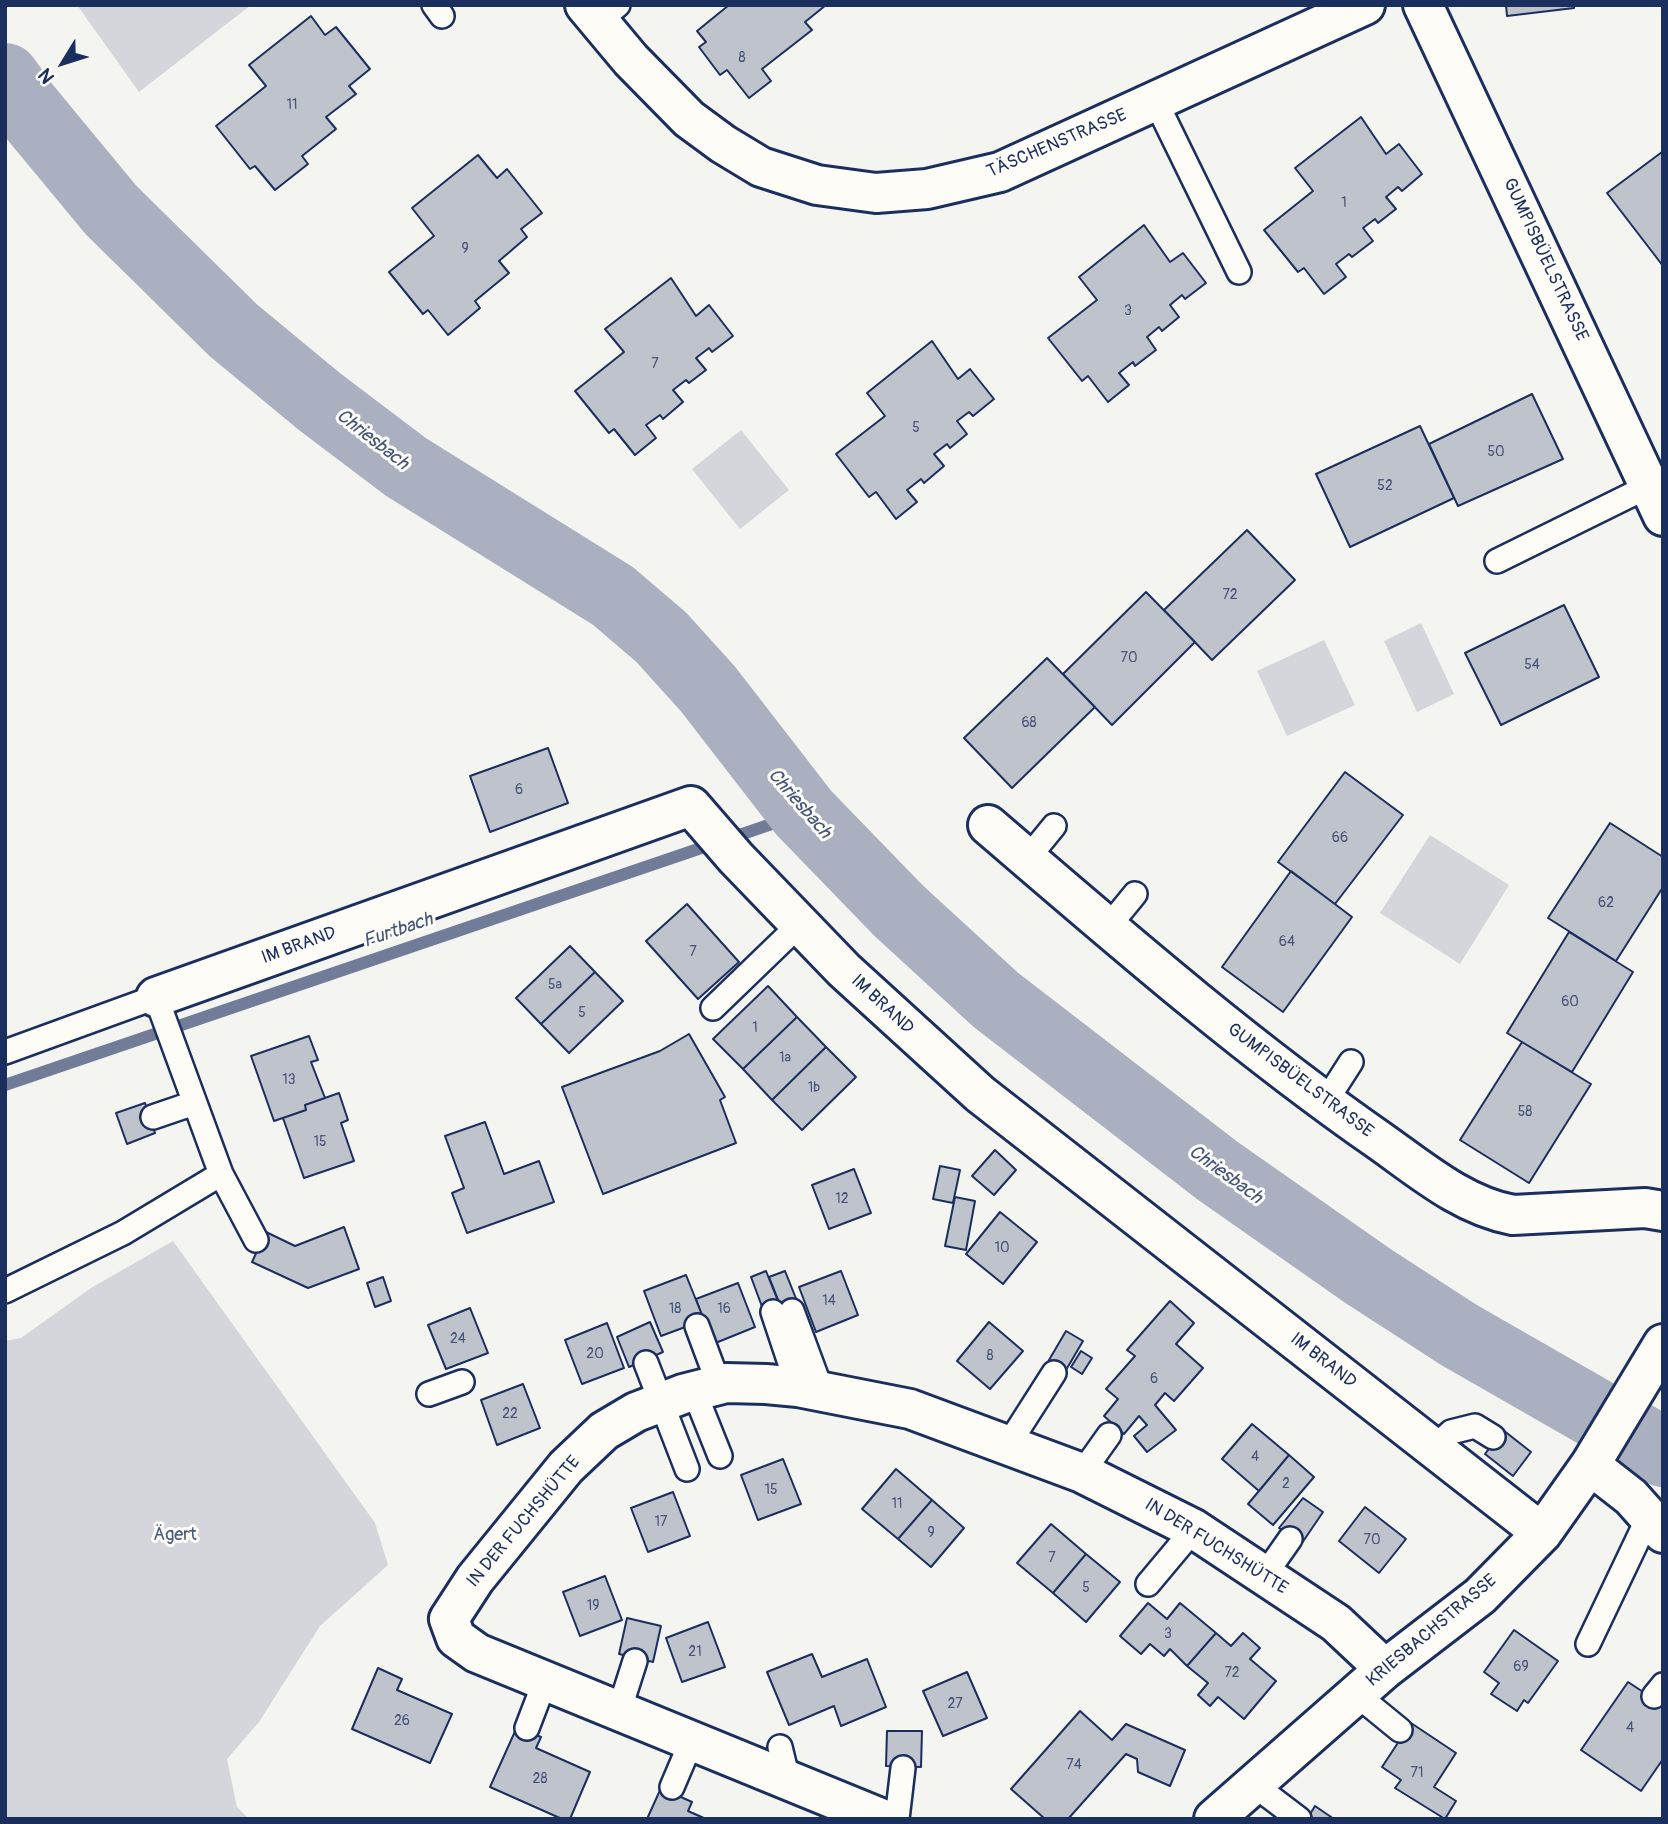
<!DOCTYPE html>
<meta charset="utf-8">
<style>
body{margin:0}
#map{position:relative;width:1668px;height:1824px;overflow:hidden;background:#f4f4f1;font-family:Pangolin,sans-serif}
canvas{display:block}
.frame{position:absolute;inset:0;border:7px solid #1b2f5e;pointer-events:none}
.north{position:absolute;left:28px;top:28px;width:70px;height:70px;-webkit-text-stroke:5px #fdfcf7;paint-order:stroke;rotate:232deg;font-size:19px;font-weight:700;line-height:28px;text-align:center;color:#1b2f5e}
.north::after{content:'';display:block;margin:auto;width:24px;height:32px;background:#1b2f5e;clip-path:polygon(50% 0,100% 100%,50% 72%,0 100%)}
</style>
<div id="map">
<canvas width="1668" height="1824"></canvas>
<div class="frame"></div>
<div class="north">N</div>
</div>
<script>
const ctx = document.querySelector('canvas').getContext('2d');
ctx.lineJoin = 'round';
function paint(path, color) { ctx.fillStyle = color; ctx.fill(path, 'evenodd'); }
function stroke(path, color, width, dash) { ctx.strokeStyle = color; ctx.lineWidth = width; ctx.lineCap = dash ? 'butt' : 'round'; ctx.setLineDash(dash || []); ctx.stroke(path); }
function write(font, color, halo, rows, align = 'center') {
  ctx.font = font + ' Pangolin,sans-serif'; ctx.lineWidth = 6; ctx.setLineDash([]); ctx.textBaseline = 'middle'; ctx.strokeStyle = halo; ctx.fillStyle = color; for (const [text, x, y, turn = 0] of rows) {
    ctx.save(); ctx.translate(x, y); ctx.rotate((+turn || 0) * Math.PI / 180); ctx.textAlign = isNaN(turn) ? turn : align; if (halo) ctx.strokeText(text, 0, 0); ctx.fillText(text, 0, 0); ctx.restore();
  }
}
paint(new Path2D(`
 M77,5H251L139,92Z
 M741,430L789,490L740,529L692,469Z
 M1421,623L1454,694L1417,712L1384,641Z
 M1324,640L1355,705L1287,736L1257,671Z
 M1430,835L1509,885L1460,964L1380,913Z
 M173,1241L375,1523L388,1565L320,1626L259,1722L227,1759L237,1807L249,1819H5V1341L21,1338L91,1288Z`), '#d4d6db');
stroke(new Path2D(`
 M5,1085L804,813`), '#717c98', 12);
stroke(new Path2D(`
 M5,78L25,106L111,210L233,330L320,402L406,467L613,596L661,637L708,689L804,813L899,911L996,1000L1218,1171L1368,1276L1459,1335L1663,1452`), '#aab0bf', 70);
const building = new Path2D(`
 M729,5H826L805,22L812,30L762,69L771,81L749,98L727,70L720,75L699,47L706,42L697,31Z
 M1506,5H1574V8L1507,16Z
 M311,16L325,35L336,27L370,69L349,86L356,94L326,117L336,129L302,156L308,164L275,190L255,166L250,169L216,126L266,86L249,65Z
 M1361,117L1386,154L1399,144L1422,174L1402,191L1398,187L1386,197L1396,209L1378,223L1375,219L1363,228L1373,241L1352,257L1349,254L1336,264L1346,277L1324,294L1304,268L1298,272L1264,230L1313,191L1295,168Z
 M1662,152L1663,153V266L1607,193Z
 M478,155L497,178L507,169L542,213L521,229L527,237L499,261L509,273L475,301L480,308L448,335L428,310L423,314L389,272L434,236L412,208Z
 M1144,225L1170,262L1183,253L1206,283L1185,299L1182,295L1170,305L1179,317L1162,331L1159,327L1147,337L1156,350L1135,366L1133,362L1119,373L1129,385L1108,402L1088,376L1082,381L1048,338L1097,300L1079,277Z
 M671,278L696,316L709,305L733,336L712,352L709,348L696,358L706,370L689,383L686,380L673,390L683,402L663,419L660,415L646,425L656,438L635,455L614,429L609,433L575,391L624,352L605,329Z
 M932,341L958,379L970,369L994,399L973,416L969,412L957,421L967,434L950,448L947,444L934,454L944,466L924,483L921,479L907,490L917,502L896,519L876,492L869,497L836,454L885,416L867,393Z
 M1532,394L1563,459L1458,506L1429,444Z
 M1420,426L1454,498L1350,547L1316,474Z
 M1247,530L1295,580L1212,660L1164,610Z
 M1146,592L1195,642L1112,725L1063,674Z
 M1564,605L1599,677L1501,725L1465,653Z
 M1047,658L1095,707L1012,788L964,738Z
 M548,748L568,803L490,832L470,776Z
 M1345,772L1403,815L1335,904L1278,862Z
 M1610,823L1663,857V887L1616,961L1548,918Z
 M1291,871L1352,917L1283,1012L1222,967Z
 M687,904L739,962L698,999L646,941Z
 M1569,932L1633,972L1572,1072L1507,1033Z
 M570,946L595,972L541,1024L516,998Z
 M595,972L623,1001L569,1053L541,1024Z
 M768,986L797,1017L743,1069L713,1039Z
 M797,1017L826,1047L772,1100L743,1069Z
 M689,1034L725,1097L720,1100L736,1143L603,1194L562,1087L660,1051Z
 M309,1036L318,1060L311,1062L325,1098L305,1105L306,1110L274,1121L251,1056Z
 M1522,1042L1591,1084L1529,1183L1460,1140Z
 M826,1047L856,1077L802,1130L772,1100Z
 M339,1093L348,1120L341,1123L354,1161L304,1178L283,1118L306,1110L305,1105Z
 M145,1103L155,1133L127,1144L116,1113Z
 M485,1122L504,1174L539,1161L554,1202L467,1233L452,1193L464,1188L445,1136Z
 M995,1150L1016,1170L994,1195L972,1176Z
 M940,1166L960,1170L953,1203L933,1199Z
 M854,1169L871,1213L829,1229L812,1185Z
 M955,1197L975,1201L966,1250L945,1246Z
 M1000,1212L1037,1242L1003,1284L966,1254Z
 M344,1227L359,1269L308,1288L252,1262L266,1232L295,1246Z
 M766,1271L780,1306L764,1312L751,1277Z
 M785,1271L799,1306L783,1312L769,1277Z
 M841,1271L858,1315L816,1332L799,1287Z
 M686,1275L704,1320L661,1336L644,1291Z
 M383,1277L391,1301L375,1307L367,1283Z
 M738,1283L755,1327L713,1344L696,1299Z
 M1170,1301L1194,1323L1176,1344L1203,1368L1174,1401L1165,1393L1155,1405L1176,1430L1147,1452L1134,1436L1147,1425L1139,1416L1124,1434L1104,1416L1118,1399L1106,1389L1135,1356L1127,1350Z
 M470,1308L488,1353L446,1369L428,1325Z
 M650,1322L663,1352L629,1367L617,1337Z
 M989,1322L1023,1351L990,1389L957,1361Z
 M607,1323L624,1368L582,1384L565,1340Z
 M1066,1331L1083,1341L1066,1370L1049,1360Z
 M1081,1351L1092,1358L1082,1374L1071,1367Z
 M523,1384L540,1428L497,1445L481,1400Z
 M1252,1424L1289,1455L1259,1491L1222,1459Z
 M1503,1430L1531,1452L1513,1476L1485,1454Z
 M1289,1455L1314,1477L1273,1525L1248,1504Z
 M783,1459L801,1504L758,1520L741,1475Z
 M896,1469L932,1500L898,1539L862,1509Z
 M673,1492L690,1536L648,1552L631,1508Z
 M1303,1498L1323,1512L1302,1543L1279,1528Z
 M932,1500L964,1528L931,1567L898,1539Z
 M1365,1507L1406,1539L1379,1573L1339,1541Z
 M1051,1524L1086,1554L1053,1593L1017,1563Z
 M1086,1554L1120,1582L1086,1622L1053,1593Z
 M605,1576L622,1620L580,1636L563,1592Z
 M1148,1603L1167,1619L1180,1603L1216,1633L1187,1666L1170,1649L1164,1656L1150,1644L1141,1654L1120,1636Z
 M627,1618L661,1626L653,1662L619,1654Z
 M708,1622L725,1667L682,1682L666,1638Z
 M1514,1630L1558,1661L1528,1703L1524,1700L1517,1711L1491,1694L1499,1683L1484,1672Z
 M1216,1633L1231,1646L1243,1633L1260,1648L1250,1659L1276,1681L1244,1719L1218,1697L1210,1706L1198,1695L1208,1683L1187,1666Z
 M812,1654L822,1677L867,1659L886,1707L841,1726L834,1706L789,1725L767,1672Z
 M378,1668L402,1679L397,1690L452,1714L430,1763L352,1729Z
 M967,1672L987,1718L943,1736L923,1691Z
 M1628,1682L1663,1705V1759L1641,1791L1581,1750Z
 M1080,1711L1112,1740L1126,1724L1185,1750L1170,1786L1138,1772L1137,1759L1126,1754L1068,1819H1045L1011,1789Z
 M1411,1723L1456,1753L1434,1787L1456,1801L1445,1819L1395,1788L1401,1780L1382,1767Z
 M517,1727L541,1737L536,1748L590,1772L570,1819H562L490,1787Z
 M887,1731H922L921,1767L886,1766Z
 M661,1788L692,1802L688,1811L706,1819H647Z
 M1315,1806L1334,1819H1307Z`);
paint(building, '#bfc3cc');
stroke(building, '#1b2f5e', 2);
const service = new Path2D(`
 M434,5L442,16
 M598,21L618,5
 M1156,102L1239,272
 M1497,561L1649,486
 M1027,859L1054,826
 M1108,927L1135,894
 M713,1008L800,924
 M5,1052L156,997L221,1174L256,1240
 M1326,1101L1351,1062
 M153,1117L194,1103
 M5,1291L123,1233L221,1174
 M792,1311L822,1392
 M773,1312L798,1387
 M697,1326L719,1385
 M646,1363L687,1469
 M694,1391L720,1456
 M429,1394L462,1382
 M1008,1445L1054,1373
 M1434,1448L1451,1432L1475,1426L1493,1437
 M1082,1473L1109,1435
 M1264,1576L1290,1539
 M1148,1584L1194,1529
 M1588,1644L1649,1516
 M1356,1694L1400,1730
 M1654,1696L1663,1685
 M619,1711L635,1661
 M527,1728L545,1681
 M780,1747L788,1780
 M1253,1784L1299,1819
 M672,1787L692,1740
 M897,1819L903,1768`);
const minor = new Path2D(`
 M585,5L631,60L689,119L723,144L761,167L817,185L876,193L927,189L1000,172L1365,5
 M1423,5L1663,516
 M988,825C1115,934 1242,1045 1380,1141C1421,1170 1463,1206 1513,1215L1645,1208L1663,1211
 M156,997L691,806L736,858L844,970L980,1094L1542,1533
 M1590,1465L1631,1497L1663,1533
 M883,1819L477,1653L456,1638L449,1619L475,1579L566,1467L604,1431L636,1412L683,1394L726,1383L766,1384L798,1387L910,1409L1082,1473L1194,1529L1336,1623L1385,1669
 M1214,1819L1385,1669L1480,1596L1542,1533L1590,1465L1663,1344`);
stroke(service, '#1b2f5e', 28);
stroke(minor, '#1b2f5e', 44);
stroke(service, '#fdfcf7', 23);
stroke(minor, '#fdfcf7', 38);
write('14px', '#44547a', null, [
 ["8",742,58],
 ["11",292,105],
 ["1",1344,203],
 ["9",465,249],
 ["3",1128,311],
 ["7",655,364],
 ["5",916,428],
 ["50",1496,452],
 ["52",1385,486],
 ["72",1230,595],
 ["70",1129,658],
 ["54",1532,665],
 ["68",1029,723],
 ["6",519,790],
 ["66",1340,838],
 ["62",1606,903],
 ["64",1287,942],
 ["7",693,952],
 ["5a",555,985],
 ["60",1570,1002],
 ["5",582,1013],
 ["1",755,1028],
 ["1a",785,1058],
 ["13",289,1080],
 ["1b",814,1088],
 ["58",1525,1112],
 ["15",320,1142],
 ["12",842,1199],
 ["10",1002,1248],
 ["14",829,1301],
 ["18",675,1309],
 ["16",724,1309],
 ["24",458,1339],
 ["20",595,1354],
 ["8",990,1356],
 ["6",1154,1379],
 ["22",510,1414],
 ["4",1255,1457],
 ["2",1286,1484],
 ["15",771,1490],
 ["11",897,1504],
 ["17",661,1522],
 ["9",931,1533],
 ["70",1372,1540],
 ["7",1052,1558],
 ["5",1086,1588],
 ["19",593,1606],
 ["3",1168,1634],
 ["21",695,1652],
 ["69",1521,1667],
 ["72",1232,1673],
 ["27",955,1704],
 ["26",402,1721],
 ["4",1630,1728],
 ["74",1074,1765],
 ["71",1417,1773],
 ["28",540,1779]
]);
write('18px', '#1b2f5e', '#fdfcf7', [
 ["TÄSCHENSTRASSE",1057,144,-23],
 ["GUMPISBÜELSTRASSE",1545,260,65],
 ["IM BRAND",299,946,-20],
 ["IM BRAND",882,1005,43],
 ["GUMPISBÜELSTRASSE",1300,1081,37],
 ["IM BRAND",1323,1361,38],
 ["IN DER FUCHSHÜTTE",524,1522,-50],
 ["IN DER FUCHSHÜTTE",1216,1547,32],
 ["KRIESBACHSTRASSE",1432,1631,-40]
]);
write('18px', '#49597d', '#fdfcf7', [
 ["Ägert",175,1535]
]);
write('italic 19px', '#46567b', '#fdfcf7', [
 ["Chriesbach",372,440,38],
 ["Chriesbach",799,804,49],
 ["Furtbach",398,931,-19],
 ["Chriesbach",1225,1175,36]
]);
</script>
